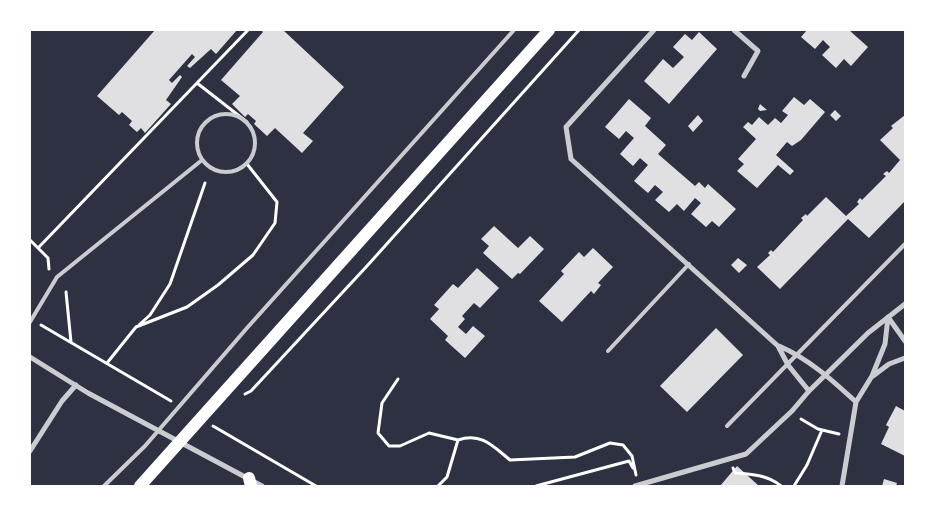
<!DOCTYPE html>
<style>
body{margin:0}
#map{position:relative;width:935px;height:516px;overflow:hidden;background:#2d3142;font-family:Raleway,sans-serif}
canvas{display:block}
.frame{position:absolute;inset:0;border:31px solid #fff;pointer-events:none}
</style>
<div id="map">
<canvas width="935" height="516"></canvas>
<div class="frame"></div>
</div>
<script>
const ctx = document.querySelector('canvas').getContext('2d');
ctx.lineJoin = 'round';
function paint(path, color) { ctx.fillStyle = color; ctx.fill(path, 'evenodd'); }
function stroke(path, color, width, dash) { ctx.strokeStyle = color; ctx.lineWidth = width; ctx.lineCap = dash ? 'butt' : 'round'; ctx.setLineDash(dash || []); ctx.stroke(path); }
paint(new Path2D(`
 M155,30H237L216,54L211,49L190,68L187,66L195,57L192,54L169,80L172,83L180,75L182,77L166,100L171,104L145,133L141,128L137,132L129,125L132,121L122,112L119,115L97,96Z
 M261,30H283L344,87L303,133L313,141L302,153L275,128L267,136L254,124L256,121L248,114L245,117L232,104L240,96L221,80L263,32Z
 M807,30H849L868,47L851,66L844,59L836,68L822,55L830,47L823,40L815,49L801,37Z
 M699,32L717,49L669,104L644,81L663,59L673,68L684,57L673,47L685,34L692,40Z
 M794,97L804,105L810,99L825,112L801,140L792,146L787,142L776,155L794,171L790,175L778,165L757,188L737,171L744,164L738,159L756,139L743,127L748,122L752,125L759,117L768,125L775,118L781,123L788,115L782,111Z
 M629,99L651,118L645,126L666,145L658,154L695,186L699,182L705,188L708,184L736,209L719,227L712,221L706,227L691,214L701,203L695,198L684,211L677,204L669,212L655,200L663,192L655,185L648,193L634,181L648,165L640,158L633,166L620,154L634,138L626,131L619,139L605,127Z
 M760,104L767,110L760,111L758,109Z
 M835,110L841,116L836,121L830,115Z
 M698,115L703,121L693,132L688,126Z
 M905,115V201L869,238L848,219L780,289L757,267L770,255L768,253L771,250L773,252L803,220L801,218L806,214L807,216L826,197L846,216L859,204L857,202L860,198L862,200L886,176L883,174L887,171L889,173L900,160L880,140L893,128L891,126Z
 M494,226L518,248L530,236L544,249L520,274L518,273L512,279L483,253L489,246L481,239Z
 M593,248L613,267L598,283L601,285L594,294L591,291L562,322L539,301L564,274L561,271L579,252L584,257Z
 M738,258L747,265L739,273L731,265Z
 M477,268L499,288L480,308L474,303L462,316L465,319L458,327L466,334L473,326L485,336L465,358L445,340L448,336L430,319L439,309L434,305L453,284L458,288Z
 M716,328L743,355L687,412L660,386Z
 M896,406L905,411V456L881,444L889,427L886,425Z
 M737,466L759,486H720Z
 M884,479L897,483L896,486H882Z`), '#e0e0e3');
stroke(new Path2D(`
 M197,83L247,122
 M30,240L48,258L49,269
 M39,247L248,30
 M66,292L71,342
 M41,325L171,401
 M139,325L150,315L170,284L205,183
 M107,363L136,327L187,307L218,285L253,255L275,223L277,202L247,164
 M398,379L382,403L378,433L389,446H400L429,433L458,440
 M245,394L251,391L367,266L579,30
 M801,419L818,429L839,434
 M213,426L316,486
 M733,468L735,473C751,474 768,475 781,486
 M438,486L447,477L458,440C481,432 493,446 510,460L575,457L610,443L623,445L632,456L636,475
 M536,486L629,461L633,468
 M794,486L807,465L822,430`), '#fff', 3);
stroke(new Path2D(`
 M197 143a29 29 0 1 1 58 0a29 29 0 1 1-58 0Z
 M30,322L57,277L202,160
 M608,351L689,264
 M727,426L905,244
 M104,486L145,446L247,328L514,30`), '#caccd0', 4);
stroke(new Path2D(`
 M654,30L566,127L571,159L778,346L788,365L809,391
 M734,30L758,51L744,76
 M888,317L905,341
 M779,346C809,359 832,380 856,402
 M30,357L88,393L262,486
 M873,376L889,364L905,358
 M30,451L62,401L76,385
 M635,486L746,454L792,411L809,391L868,333L905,304
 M842,486L856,402L872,376L885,344L888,317`), '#caccd0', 5);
stroke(new Path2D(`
 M249,478L251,486
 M140,486L549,30`), '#fff', 12);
</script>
